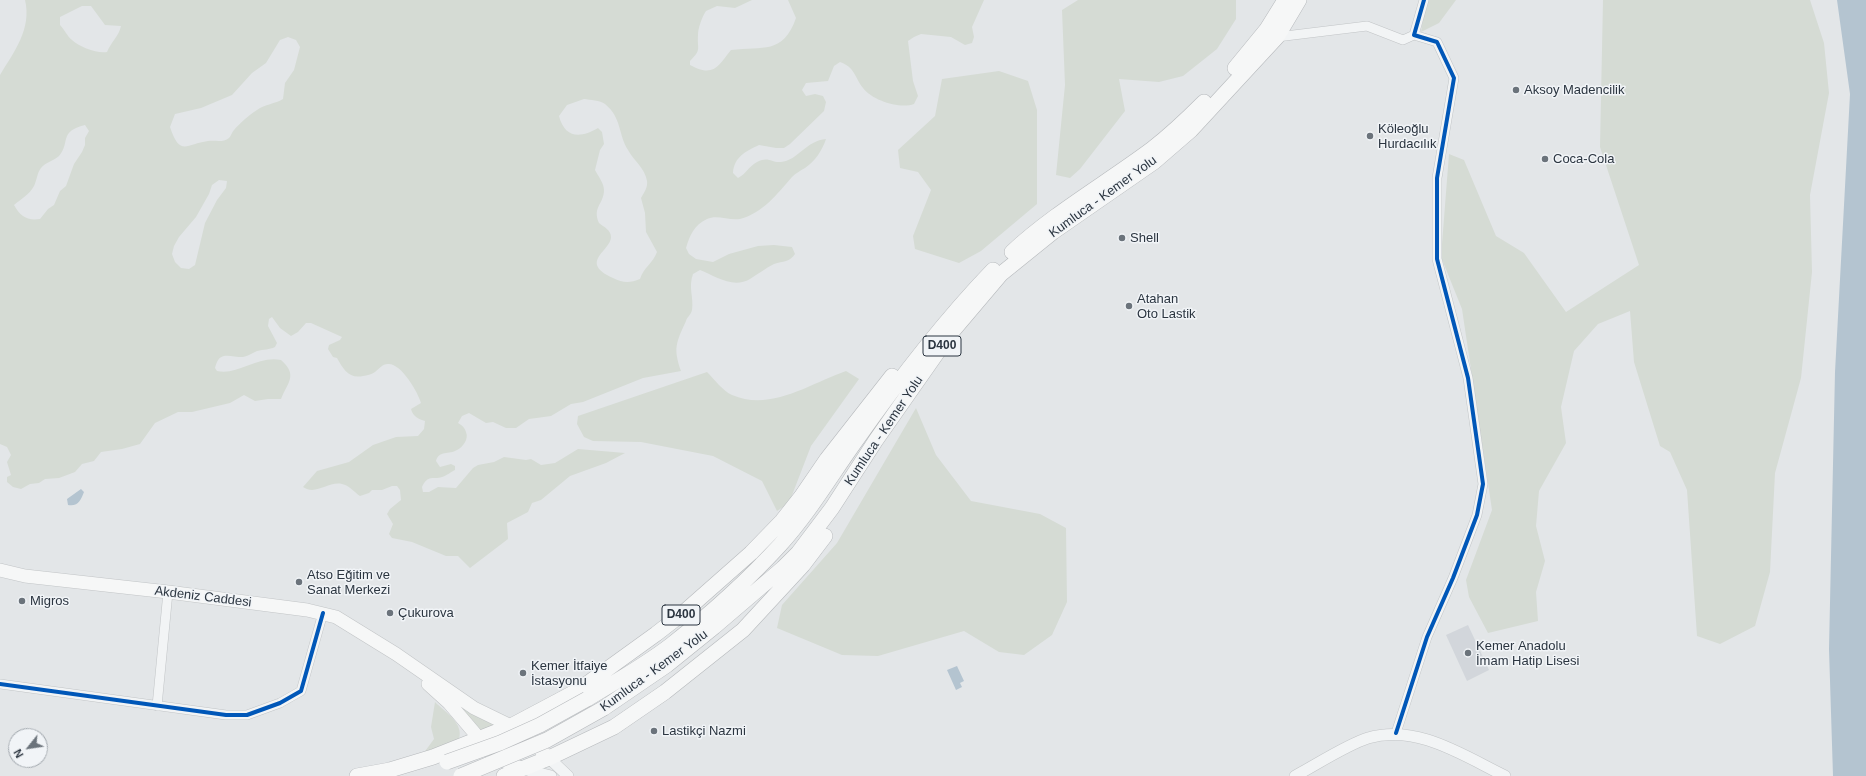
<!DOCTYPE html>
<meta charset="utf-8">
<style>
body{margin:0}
#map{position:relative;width:1866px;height:776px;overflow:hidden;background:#e3e6e8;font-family:Helvetica,sans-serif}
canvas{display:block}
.north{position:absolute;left:8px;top:728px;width:40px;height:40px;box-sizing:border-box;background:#f1f4f7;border:1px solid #a2a8ae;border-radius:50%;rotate:240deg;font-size:11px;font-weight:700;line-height:16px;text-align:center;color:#2b3540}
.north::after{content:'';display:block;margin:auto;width:14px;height:18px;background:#6b737b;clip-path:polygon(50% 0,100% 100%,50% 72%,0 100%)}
</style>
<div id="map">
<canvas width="1866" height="776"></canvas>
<div class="north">N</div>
</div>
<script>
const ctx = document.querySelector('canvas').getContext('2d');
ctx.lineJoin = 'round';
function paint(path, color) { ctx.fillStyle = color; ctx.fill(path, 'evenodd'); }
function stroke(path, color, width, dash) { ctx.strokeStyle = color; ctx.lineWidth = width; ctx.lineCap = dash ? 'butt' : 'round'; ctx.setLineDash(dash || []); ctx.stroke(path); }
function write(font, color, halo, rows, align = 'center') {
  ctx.font = font + ' Helvetica,sans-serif'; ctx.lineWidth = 3; ctx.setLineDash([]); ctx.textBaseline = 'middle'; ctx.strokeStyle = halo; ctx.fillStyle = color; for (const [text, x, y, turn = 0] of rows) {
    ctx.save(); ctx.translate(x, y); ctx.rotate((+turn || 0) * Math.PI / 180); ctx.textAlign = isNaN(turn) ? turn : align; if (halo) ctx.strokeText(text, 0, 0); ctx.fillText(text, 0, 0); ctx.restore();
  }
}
paint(new Path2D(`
 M1468,625L1489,670L1467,681L1446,635Z`), '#d2d6db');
paint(new Path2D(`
 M25,0H752L735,8L717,6L706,11C702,17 698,28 698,35C697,50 702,49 690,61V65C714,78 718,66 731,50C763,46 783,55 796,18L788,0H984L972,27L974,37L972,43L965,45L951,37L921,34L914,37L908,41L913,81L918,96L914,104C900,109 873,101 863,88C855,78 855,67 840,62L834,66L828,81L806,83L802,90L806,96L815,94L823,96L826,102L824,111L790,144L784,148H776L759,145C746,151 734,157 733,173L738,178C746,174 749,166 757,162C769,156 771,163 781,162C797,161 807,140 826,139C822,151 815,161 805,168C800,171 796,173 792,177C777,194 763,213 740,219C729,221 717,214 707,219C694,225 690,235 686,248L689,254L696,259L713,262L729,254L758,246L774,245L792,247L795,254C790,262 783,261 774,264C766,268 758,274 750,279C733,289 715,276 700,270L693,274C688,288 694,297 692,310C691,315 687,317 686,321C676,343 673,348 681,371L643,378L583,402L571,404L551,416L529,419L516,428H506L493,422L486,423L469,413L462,416L458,423C462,425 465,428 466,432C469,439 463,447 457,450C449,455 439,450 436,461L440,467L451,464L455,466V470C451,472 446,476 442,477C433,480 428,474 422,487L423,492H429L438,487L456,488L473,468L478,465L494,462L504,457L526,460L531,459L541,465L555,463L578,449L625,453L606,463L570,476L541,500L532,503L528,512L507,523L508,539L470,568L458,556H446L412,542L392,538L389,534L393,524L387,514L390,509L401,500L400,490L397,486H392L382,490H372L369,493L360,496C354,492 349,485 342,484C328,481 316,496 303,487L317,471L349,462L373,445L396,437L418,436L424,429L425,421C419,419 413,417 411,409L421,403C418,392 401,363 388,364C382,364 379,369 375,372C371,375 367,375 363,376C349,379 343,369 337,358L333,357L328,349L329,345L340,340L342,337L311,323H306L298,332L291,336L280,328L272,317L269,319L268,326L277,343L275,347C269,350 264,349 257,351C252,353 248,356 243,357C229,357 219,350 215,368L217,371C237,376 258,355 281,360C298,375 288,382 281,399H268L255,401L244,395L230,403L192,412H178L155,423L140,444L122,449L101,452L94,461L82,464L75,472L59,478L45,479L39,483L30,484L21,489L13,487L7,482V477L11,475L7,462L11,455L7,447L0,444V75C14,52 32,29 25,0ZM82,6H91L105,25L121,26C119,36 111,42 107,52C98,54 79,47 72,40C67,36 65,30 60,25V17ZM288,37L296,40L300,47L294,70L285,83L283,99C275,104 265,104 257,110C249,115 240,123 234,130C232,132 231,136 229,138C223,143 215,140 208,141C186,144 180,157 170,127L175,114L201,108L232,95L252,73L266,63L280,40ZM584,99C590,100 600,100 605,104C622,118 618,134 628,150C634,161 645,168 647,181C648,187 644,193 641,198L645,213L646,232L657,252C653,263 644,267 640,279C630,283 623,283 613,278C578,262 611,251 611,237C611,230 604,227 599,223C592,207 604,204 604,190C604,183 598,176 595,170L600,150L604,144L602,132L598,128C581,138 565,139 559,116L567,105ZM85,125L89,131L85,138V145L82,152L74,164L66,186L60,191L54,205L48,209L40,219C27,221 20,216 14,205C21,199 30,194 34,186C37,180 37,173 41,168C46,162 53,161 59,156C71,142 58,132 85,125ZM219,180L227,181L226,188L217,200L205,223L195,265L189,269L181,268L175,262L172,254L174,246L179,237L196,217L209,194L212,185Z
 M1078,0H1236V19L1217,49L1183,76L1159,82L1119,79L1125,111L1080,169L1070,178L1056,175L1065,85L1062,10Z
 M1426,0H1456L1439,23L1421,32Z
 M1603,0H1810L1824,43L1829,93L1810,195L1812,272L1801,378L1775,473L1770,572L1755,626L1720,644L1697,636L1687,490L1670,452L1660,446L1634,362L1630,311L1598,324L1574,351L1561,407L1566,443L1539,491L1536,526L1545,561L1536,592L1538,621L1488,633L1469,597L1466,580L1492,510L1462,309L1441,257L1449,154L1464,160L1496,236L1524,253L1566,312L1639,265L1600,147Z
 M999,71L1028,81L1037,110V204L981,251L959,263L915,249L913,236L931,190L918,172L900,168L898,150L935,116L942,79Z
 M846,371L859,379L811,446L789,503L777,511L762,481L713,456L641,442L593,441L584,437L577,424L578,416L707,372C714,379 723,391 732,395C771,412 811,383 846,371Z
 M916,408L936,455L971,501L1040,514L1066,528L1067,602L1052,635L1024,655L999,652L964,631L878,656L842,655L777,628L782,605L837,543Z
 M435,702C445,712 464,723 459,739L423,754L434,739L431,727Z
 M457,704L499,727L483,734Z`), '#d5dbd4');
paint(new Path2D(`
 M1837,0H1866V776H1833L1829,649L1835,372L1850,94Z
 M81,489L84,492C81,500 78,507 68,505L67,499Z
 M957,666L964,681L960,683L962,687L956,690L947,670Z`), '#b4c4d0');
const minor = new Path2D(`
 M1277,37L1367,26L1403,40L1414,35
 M0,684L226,715H247L280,703L301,691L323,613
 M157,706L168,592
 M1396,733L1427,637L1453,578L1477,515L1483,484L1468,378L1437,259V178L1454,78L1437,42L1414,35L1424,0`);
const tertiary = new Path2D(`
 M549,758L568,776
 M523,769L551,776
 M1295,776C1316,765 1346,745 1368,738C1417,724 1462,755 1505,776`);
const secondary = new Path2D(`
 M0,570L25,576L168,592L307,610L336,617L396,654L474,708L511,726L529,739L549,758
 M428,684L449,703L495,757L523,769`);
const trunk = new Path2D(`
 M1235,68L1267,29L1285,0
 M1012,252C1054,213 1105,184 1152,149C1170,135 1187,119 1204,102
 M587,699C615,682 645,665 671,645C709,615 747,581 780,545C809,513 830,477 855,442C897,382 942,323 993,270
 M604,708L667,665L714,627L783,568L798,553L832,508L876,440L951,333L1001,274L1053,232L1154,162L1191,130L1277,37L1299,0
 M357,776L390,770L433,757L511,726L577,691L656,634L683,613L751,553L782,521L801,497L827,459L892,376
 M504,776L549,758L614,727L665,692L743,630L803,565L825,536`);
stroke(minor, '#c1c4c6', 10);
stroke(tertiary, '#c1c4c6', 12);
stroke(secondary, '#c1c4c6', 14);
stroke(trunk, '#b6b9bc', 16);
stroke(minor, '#f2f4f5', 9);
stroke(tertiary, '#f2f4f5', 11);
stroke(secondary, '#f6f7f7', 13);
stroke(trunk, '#f6f7f7', 15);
const trunkBridge = new Path2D(`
 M447,762L500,743L540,725L587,699
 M461,776L547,740L604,708`);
stroke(trunkBridge, '#b6b9bc', 16, []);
stroke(trunkBridge, '#f6f7f7', 15);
stroke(new Path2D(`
 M0,684L226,715H247L280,703L301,691L323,613
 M1396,733L1427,637L1453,578L1477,515L1483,484L1468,378L1437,259V178L1454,78L1437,42L1414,35L1424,0`), '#0057b8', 4);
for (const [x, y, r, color] of [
 [1516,90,4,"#6b737b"],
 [1370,136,4,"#6b737b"],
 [1545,159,4,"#6b737b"],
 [1122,238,4,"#6b737b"],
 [1129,306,4,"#6b737b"],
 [299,582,4,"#6b737b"],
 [22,601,4,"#6b737b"],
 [390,613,4,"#6b737b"],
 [1468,653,4,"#6b737b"],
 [523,673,4,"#6b737b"],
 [654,731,4,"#6b737b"]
]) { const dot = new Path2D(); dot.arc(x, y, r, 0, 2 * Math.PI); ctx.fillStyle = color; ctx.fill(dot); stroke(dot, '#f1f4f7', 1.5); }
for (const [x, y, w] of [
 [942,346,38],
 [681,615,38]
]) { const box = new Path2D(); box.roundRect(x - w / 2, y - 10, w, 20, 3); ctx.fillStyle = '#f1f4f7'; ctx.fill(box); stroke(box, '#2b3540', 1); }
write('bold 12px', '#2b3540', null, [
 ["D400",942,346],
 ["D400",681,615]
]);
write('13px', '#2b3540', '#f1f4f7', [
 ["Aksoy Madencilik",1524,90],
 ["Köleoğlu",1378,129],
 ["Hurdacılık",1378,144],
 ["Coca-Cola",1553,159],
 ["Shell",1130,238],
 ["Atahan",1137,299],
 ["Oto Lastik",1137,314],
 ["Atso Eğitim ve",307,575],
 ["Sanat Merkezi",307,590],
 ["Migros",30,601],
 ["Çukurova",398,613],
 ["Kemer Anadolu",1476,646],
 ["İmam Hatip Lisesi",1476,661],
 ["Kemer İtfaiye",531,666],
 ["İstasyonu",531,681],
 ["Lastikçi Nazmi",662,731]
], 'left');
write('13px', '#2b3540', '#f1f4f7', [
 ["Kumluca - Kemer Yolu",1103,197,-36],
 ["Kumluca - Kemer Yolu",884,431,-56],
 ["Akdeniz Caddesi",203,597,7],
 ["Kumluca - Kemer Yolu",654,671,-36]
]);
</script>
